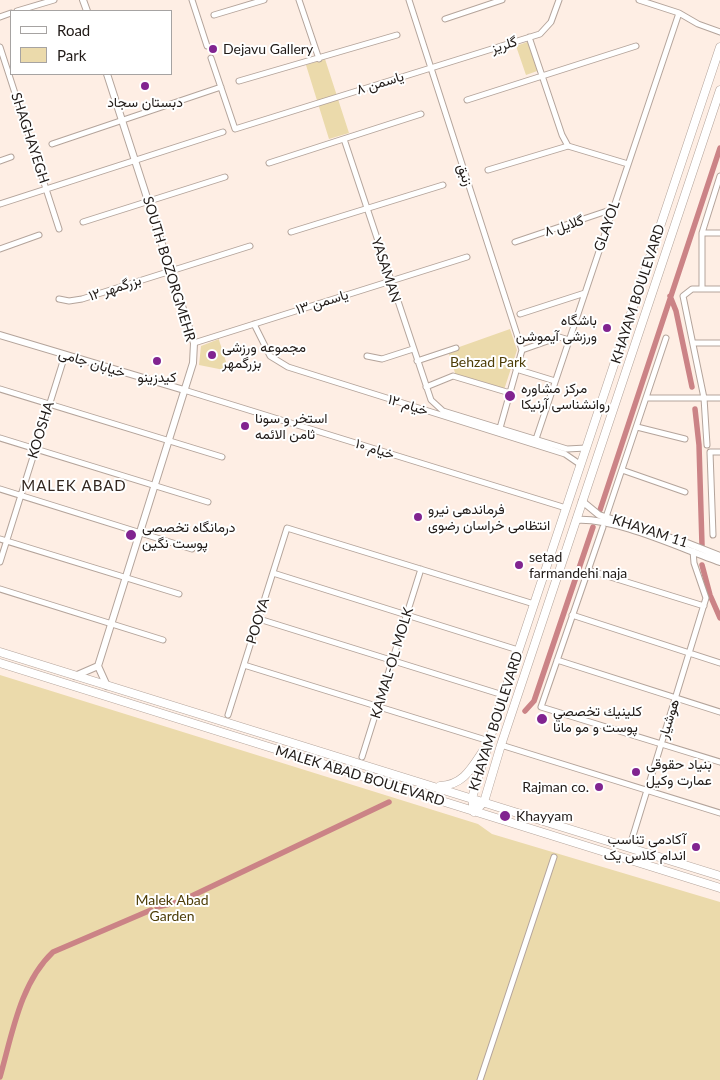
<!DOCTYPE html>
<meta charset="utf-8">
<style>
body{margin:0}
#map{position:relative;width:720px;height:1080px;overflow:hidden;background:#feeee4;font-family:Lato,sans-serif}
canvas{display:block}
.legend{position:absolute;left:10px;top:10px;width:162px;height:65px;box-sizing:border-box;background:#fff;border:1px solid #a6a3a2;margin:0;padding:6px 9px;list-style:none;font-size:15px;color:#201a17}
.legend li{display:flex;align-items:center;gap:10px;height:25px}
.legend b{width:25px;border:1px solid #a6a3a2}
</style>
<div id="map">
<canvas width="720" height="1080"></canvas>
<ul class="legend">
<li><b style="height:6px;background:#fff"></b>Road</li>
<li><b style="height:14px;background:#ebdaab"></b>Park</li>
</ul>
</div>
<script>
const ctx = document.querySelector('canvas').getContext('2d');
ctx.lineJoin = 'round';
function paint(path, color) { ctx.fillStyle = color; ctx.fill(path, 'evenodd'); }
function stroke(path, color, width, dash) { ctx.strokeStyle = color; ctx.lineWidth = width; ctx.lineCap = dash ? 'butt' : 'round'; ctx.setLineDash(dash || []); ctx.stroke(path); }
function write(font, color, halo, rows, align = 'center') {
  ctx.font = font + ' Lato,Vazirmatn,sans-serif'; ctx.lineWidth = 4; ctx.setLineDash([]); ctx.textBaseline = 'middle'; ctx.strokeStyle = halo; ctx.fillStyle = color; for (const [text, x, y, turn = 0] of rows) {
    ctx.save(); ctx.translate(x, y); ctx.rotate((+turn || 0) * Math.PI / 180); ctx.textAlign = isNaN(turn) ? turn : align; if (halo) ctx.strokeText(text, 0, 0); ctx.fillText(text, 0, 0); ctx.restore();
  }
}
paint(new Path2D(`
 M530,41L540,70L526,75L516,46Z
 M325,59L349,133L329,139L306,65Z
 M510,329L517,350L503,393L456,376L448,351Z
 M219,339V340L229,371L199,365L201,346Z
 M0,675L478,824L492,834L720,902V1080H0Z`), '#ebdaab');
stroke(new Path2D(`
 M670,296L676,311L692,387
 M695,409L699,445L702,545
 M600,510L720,148
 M702,565L710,595L720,618
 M525,711L534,701L593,527
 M157,907L179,902L389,802
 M0,1077C12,1035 20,983 53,952L151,910`), '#cb8386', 5.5);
const minor = new Path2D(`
 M192,0L207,46
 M299,0L319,59
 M409,0L522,350L500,428
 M639,0L679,13L698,24L720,32
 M17,11L54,0
 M214,15L264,0
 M0,17L11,13
 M445,19L502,0
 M529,37L562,135L568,146
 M0,47L59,229
 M211,58L235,129L540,34L551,22L559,0
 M239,81L397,35
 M467,100L636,46
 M344,139L431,400L443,411L567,449L586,448
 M52,144L221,87
 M568,146L628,164
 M0,161L11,157
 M269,163L421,114
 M488,170L568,146
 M0,204L223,132
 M83,222L225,177
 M291,232L443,185
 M702,233H720
 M515,242L613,209
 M0,249L39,235
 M702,289V233L720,176
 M59,299L69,301L82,299L250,246
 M520,314L585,293
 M254,324L270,356L288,367L565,454L581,465
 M194,343L467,257
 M693,343H720
 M522,350L559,337L569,340
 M367,356L382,359L413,349
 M417,361L456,348
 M516,369L555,381
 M426,387L453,376L510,393
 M0,389L222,457
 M184,390L566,508
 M647,398H720
 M637,427L685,439
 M0,438L208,502
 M536,439L679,13
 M707,445L704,398L683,296L692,289H720
 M622,470L685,492
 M0,489L192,549
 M606,517L666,338
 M603,527L541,707L720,762
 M713,535L710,452H720
 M0,539L179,594
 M0,562L65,355
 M588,570L704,606
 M273,573L518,650
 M0,589L163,640
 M572,615L720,663
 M259,619L503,695
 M557,660L720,712
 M244,665L489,741
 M228,715L287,528L534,604
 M501,745L720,813
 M362,757L421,569
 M632,839L706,598L694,563L693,551
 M480,1080L554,857`);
const tertiary = new Path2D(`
 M83,0L87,11
 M0,335L184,390
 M582,501L599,515L687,543L720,556
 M576,520C615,517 682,549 720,562
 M98,666L193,363L194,343L107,74
 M98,666L107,686
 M75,676L98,666`);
const primary = new Path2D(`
 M0,652L720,876
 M0,663L720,888
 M440,786C463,785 471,769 483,751
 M474,812L472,798L500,706L720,47
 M474,812L484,802L501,745L720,90`);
stroke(minor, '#b4a49b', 7);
stroke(tertiary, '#b4a49b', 8);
stroke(primary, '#b4a49b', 9);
stroke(minor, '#fff', 5);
stroke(tertiary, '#fff', 6);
stroke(primary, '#fff', 8);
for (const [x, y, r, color] of [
 [213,49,5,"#812490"],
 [145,86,5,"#812490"],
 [607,328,5,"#812490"],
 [212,355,5,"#812490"],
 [157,361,5,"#812490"],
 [510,396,6,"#812490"],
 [245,426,5,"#812490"],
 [418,517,5,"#812490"],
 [131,535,6,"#812490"],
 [519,565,5,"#812490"],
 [542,719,6,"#812490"],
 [636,772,5,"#812490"],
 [599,787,5,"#812490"],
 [505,816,6,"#812490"],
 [696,847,5,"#812490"]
]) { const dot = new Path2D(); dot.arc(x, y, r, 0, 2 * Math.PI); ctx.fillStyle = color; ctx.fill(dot); stroke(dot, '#fff', 2); }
write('14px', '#201a17', '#fff', [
 ["گلریز",504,45,-17],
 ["یاسمن ۸",380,83,-17],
 ["SHAGHAYEGH",30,138,72],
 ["زنبق",465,175,72],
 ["گلایل ۸",564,226,-18],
 ["GLAYOL",607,226,-71],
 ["SOUTH BOZORGMEHR",169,269,73],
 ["YASAMAN",386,270,72],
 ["بزرگمهر ۱۲",115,288,-18],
 ["KHAYAM BOULEVARD",638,294,-72],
 ["یاسمن ۱۳",322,302,-17],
 ["خیابان جامی",92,363,17],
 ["خیام ۱۲",408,405,17],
 ["KOOSHA",41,430,-73],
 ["خیام ۱۰",375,449,17],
 ["KHAYAM 11",650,531,18],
 ["POOYA",258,621,-73],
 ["KAMAL-OL MOLK",392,663,-73],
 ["هوشیار",669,719,-73],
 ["KHAYAM BOULEVARD",496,721,-72],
 ["MALEK ABAD BOULEVARD",360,776,17]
]);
write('14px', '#201a17', '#fff', [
 ["Dejavu Gallery",223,49],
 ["دبستان سجاد",145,102,"center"],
 ["باشگاه",597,320,"right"],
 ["ورزشی آیموشن",597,336,"right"],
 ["مجموعه ورزشی",222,347],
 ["بزرگمهر",222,363],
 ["کیدزینو",157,377,"center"],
 ["مرکز مشاوره",521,388],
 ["روانشناسی آرنیکا",521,404],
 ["استخر و سونا",255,418],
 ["ثامن الائمه",255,434],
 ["فرماندهی نیرو",428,509],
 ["انتظامی خراسان رضوی",428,525],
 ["درمانگاه تخصصی",142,527],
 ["پوست نگین",142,543],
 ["setad",529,557],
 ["farmandehi naja",529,573],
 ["كلينيك تخصصي",553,711],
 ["پوست و مو مانا",553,727],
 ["بنیاد حقوقی",646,764],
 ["عمارت وکیل",646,780],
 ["Rajman co.",589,787,"right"],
 ["Khayyam",516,816],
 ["آکادمی تناسب",686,839,"right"],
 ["اندام کلاس یک",686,855,"right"]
], 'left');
write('14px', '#4e3e08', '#fff', [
 ["Behzad Park",488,362],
 ["Malek Abad",172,900],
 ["Garden",172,916]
]);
ctx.letterSpacing = '1px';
write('15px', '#32261f', '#fff', [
 ["MALEK ABAD",74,486]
]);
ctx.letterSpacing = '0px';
</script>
